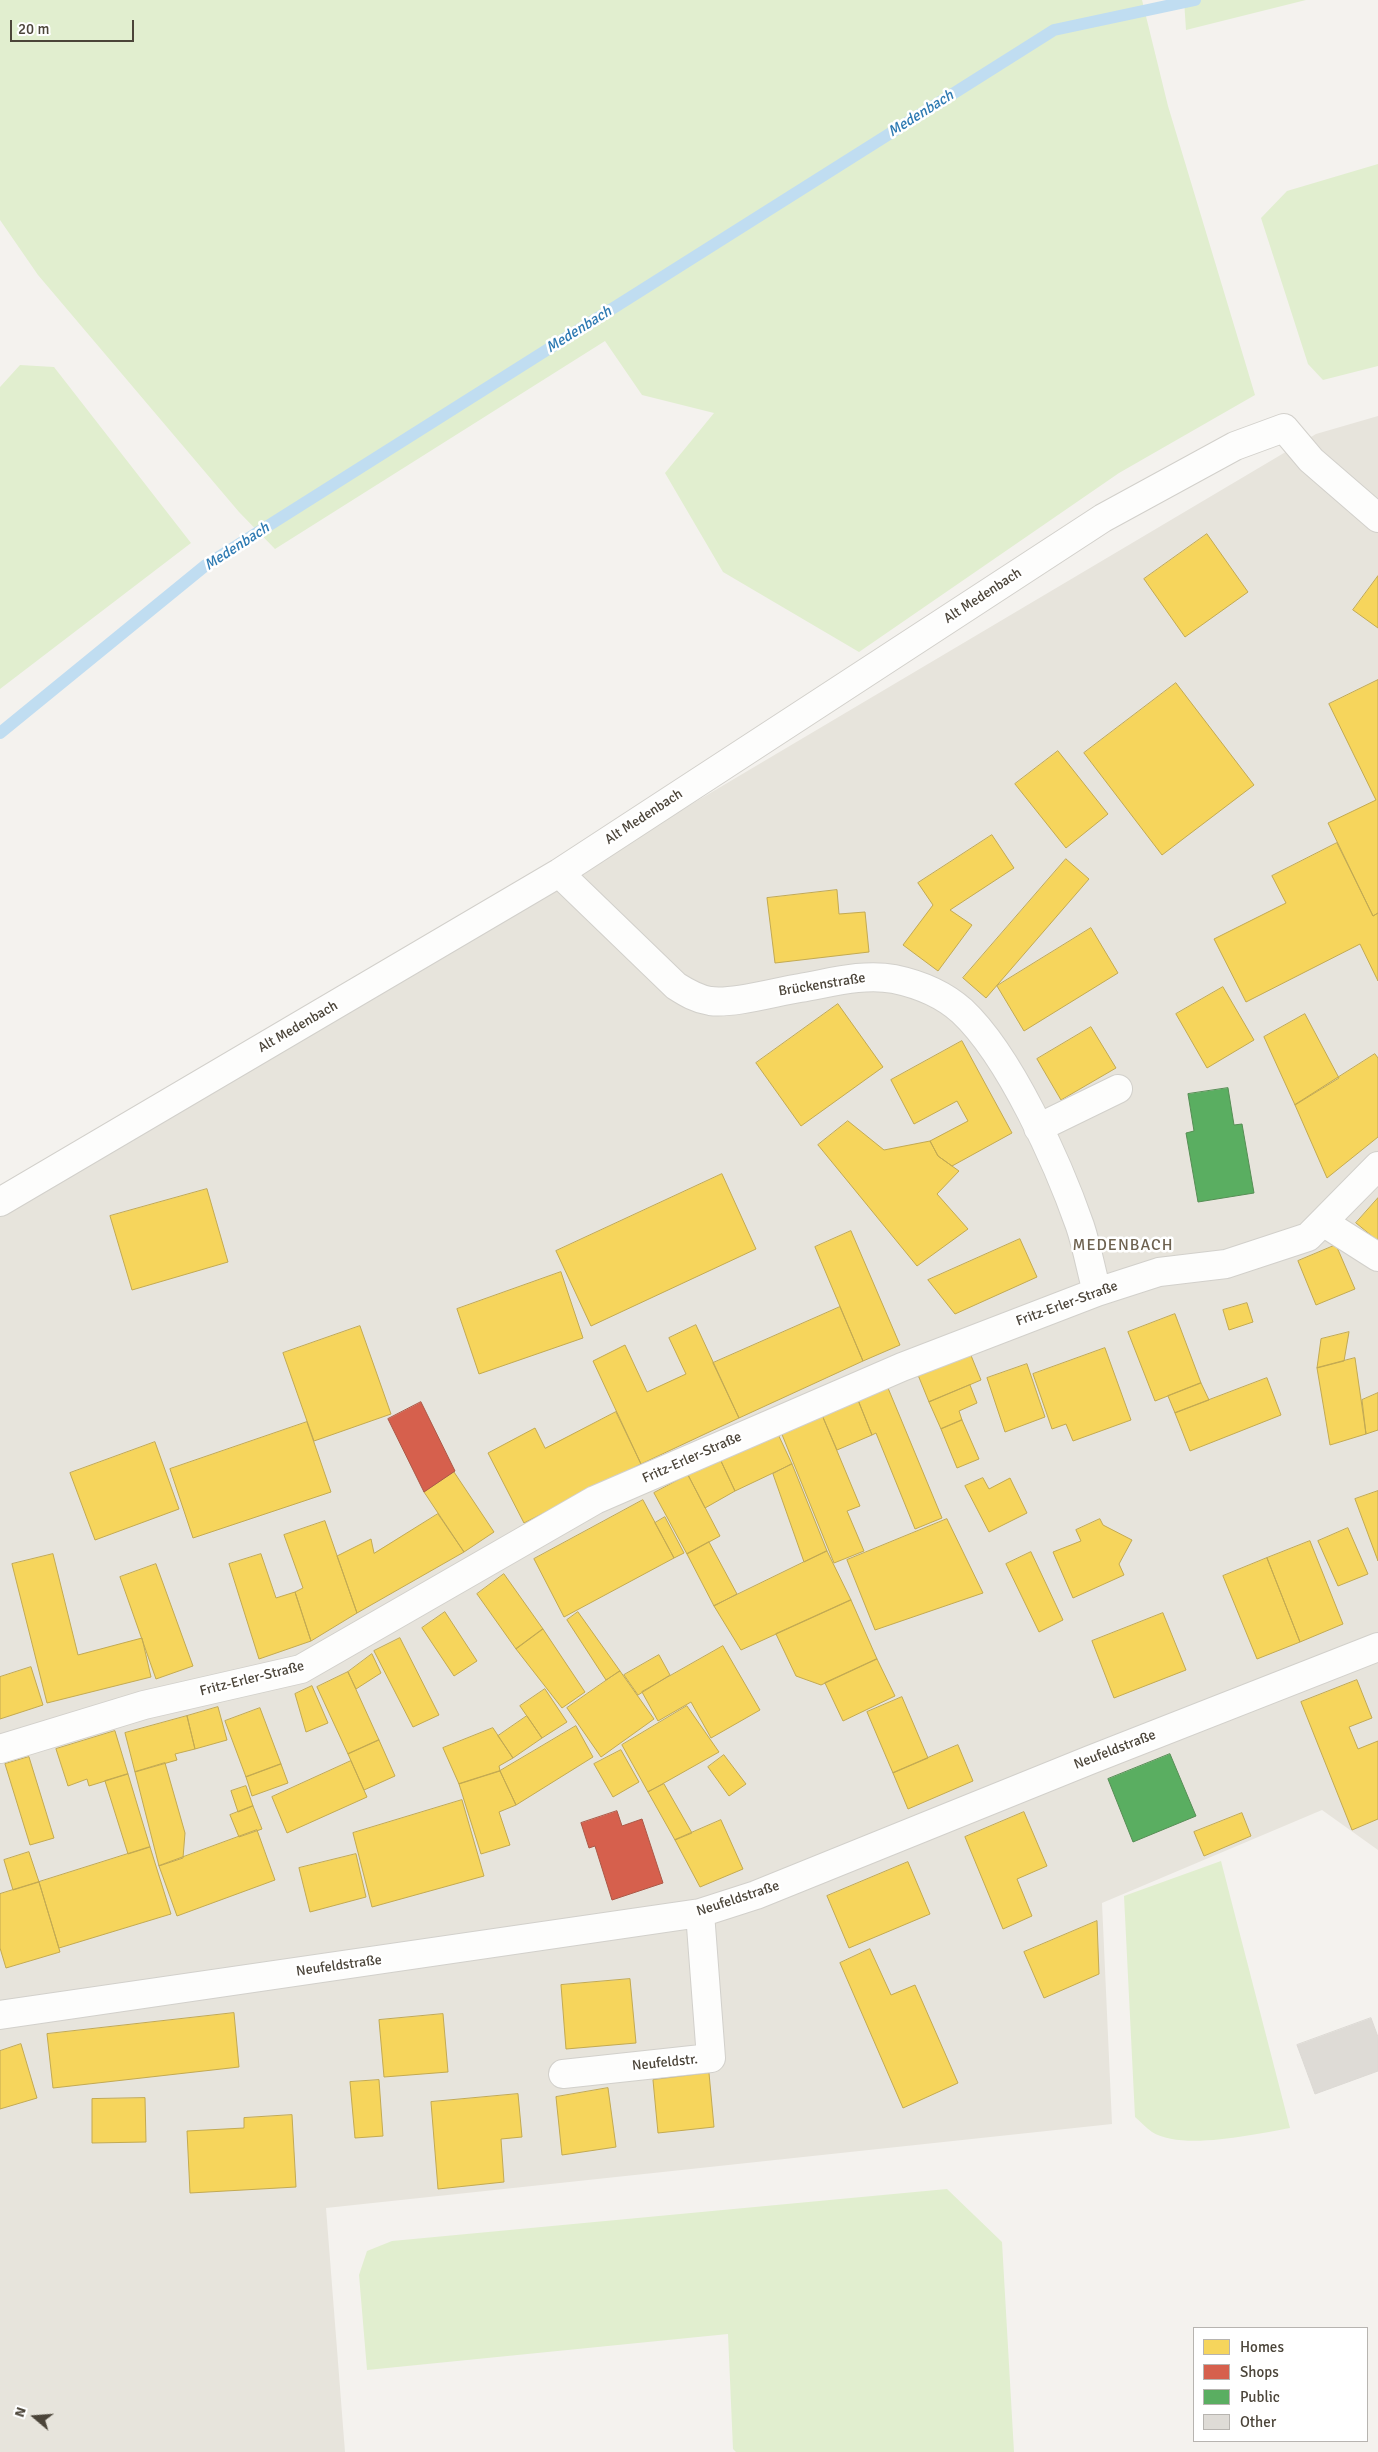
<!DOCTYPE html>
<meta charset="utf-8">
<style>
body{margin:0}
#map{position:relative;width:1378px;height:2452px;overflow:hidden;background:#f4f2ee;font-family:Signika,sans-serif}
canvas{display:block}
.legend{position:absolute;left:1193px;top:2327px;width:175px;height:115px;box-sizing:border-box;background:#fff;border:1px solid #b7b4b0;margin:0;padding:6px 9px;list-style:none;font-size:15px;color:#4b4439}
.legend li{display:flex;align-items:center;gap:10px;height:25px}
.legend b{width:25px;border:1px solid #b7b4b0}
.north{position:absolute;left:10px;top:2392px;width:50px;height:50px;-webkit-text-stroke:4px #fff;paint-order:stroke;rotate:288deg;font-size:14px;font-weight:700;line-height:20px;text-align:center;color:#4b4439}
.north::after{content:'';display:block;margin:auto;width:18px;height:22px;background:#4b4439;clip-path:polygon(50% 0,100% 100%,50% 72%,0 100%)}
.scale{position:absolute;left:10px;top:20px;width:124px;height:22px;box-sizing:border-box;border:2px solid #4b4439;border-top:0;padding-left:6px;font-size:15px;line-height:18px;white-space:nowrap;color:#4b4439;-webkit-text-stroke:4px #fff;paint-order:stroke}
</style>
<div id="map">
<canvas width="1378" height="2452"></canvas>
<ul class="legend">
<li><b style="height:14px;background:#f6d55c"></b>Homes</li>
<li><b style="height:14px;background:#d6604d"></b>Shops</li>
<li><b style="height:14px;background:#5aae61"></b>Public</li>
<li><b style="height:14px;background:#dedbd6"></b>Other</li>
</ul>
<div class="north">N</div>
<div class="scale">20 m</div>
</div>
<script>
const ctx = document.querySelector('canvas').getContext('2d');
ctx.lineJoin = 'round';
function paint(path, color) { ctx.fillStyle = color; ctx.fill(path, 'evenodd'); }
function stroke(path, color, width, dash) { ctx.strokeStyle = color; ctx.lineWidth = width; ctx.lineCap = dash ? 'butt' : 'round'; ctx.setLineDash(dash || []); ctx.stroke(path); }
function write(font, color, halo, rows, align = 'center') {
  ctx.font = font + ' Signika,sans-serif'; ctx.lineWidth = 5; ctx.setLineDash([]); ctx.textBaseline = 'middle'; ctx.strokeStyle = halo; ctx.fillStyle = color; for (const [text, x, y, turn = 0] of rows) {
    ctx.save(); ctx.translate(x, y); ctx.rotate((+turn || 0) * Math.PI / 180); ctx.textAlign = isNaN(turn) ? turn : align; if (halo) ctx.strokeText(text, 0, 0); ctx.fillText(text, 0, 0); ctx.restore();
  }
}
paint(new Path2D(`
 M1378,416V1850L1322,1810L1102,1903L1112,2124L326,2208L345,2452H0V1214L1316,434Z`), '#e7e4dc');
paint(new Path2D(`
 M0,0H1142L1168,106L1255,395L1119,473L859,652L723,572L665,473L714,413L642,395L605,341L275,549L239,512L38,275L0,220Z
 M1184,0H1306L1186,30Z
 M1378,164V366L1323,380L1308,364L1261,218L1287,191Z
 M20,365L54,367L191,543L0,689V387Z
 M1221,1861L1290,2128C1256,2134 1182,2151 1152,2132C1146,2128 1140,2121 1135,2117L1124,1896Z
 M947,2189L1002,2242L1014,2452H736L733,2449L728,2334L367,2370L359,2275L367,2251L392,2241Z`), '#e1eecf');
const homes = new Path2D(`
 M1207,534L1248,592L1185,637L1144,579Z
 M1378,576V628L1353,610Z
 M1378,680V913L1373,916L1328,823L1376,800L1329,704Z
 M1176,683L1254,785L1162,855L1084,753Z
 M1058,751L1108,814L1066,848L1015,784Z
 M992,835L1014,868L950,910L972,925L938,971L903,945L933,905L918,883Z
 M1337,843L1373,916L1378,913V981L1360,944L1246,1002L1214,939L1286,903L1272,876Z
 M1066,859L1089,879L986,998L963,978Z
 M837,890L839,914L865,912L869,952L775,963L767,898Z
 M1091,928L1118,973L1024,1031L997,986Z
 M1223,987L1254,1040L1207,1068L1176,1014Z
 M838,1004L883,1067L801,1126L756,1063Z
 M1305,1014L1339,1078L1295,1105L1264,1037Z
 M1091,1027L1116,1068L1061,1100L1037,1059Z
 M962,1041L1012,1133L952,1166L938,1156L930,1141L968,1121L957,1101L914,1124L891,1080Z
 M1375,1054L1378,1058V1137L1327,1178L1295,1105Z
 M848,1121L884,1150L930,1141L938,1156L959,1171L937,1194L968,1229L917,1266L818,1145Z
 M722,1174L756,1249L591,1326L556,1251Z
 M207,1189L228,1262L132,1290L110,1216Z
 M1378,1198V1241L1356,1223Z
 M851,1231L900,1345L863,1361L815,1247Z
 M1020,1239L1037,1277L955,1314L928,1280Z
 M1336,1245L1355,1289L1316,1305L1298,1261Z
 M561,1272L583,1338L479,1374L457,1309Z
 M1247,1303L1253,1322L1229,1330L1223,1310Z
 M840,1307L863,1361L739,1418L713,1363Z
 M1175,1314L1201,1383L1155,1401L1128,1332Z
 M696,1325L739,1418L641,1464L593,1361L625,1345L647,1392L686,1374L669,1338Z
 M360,1326L391,1414L314,1441L283,1353Z
 M1349,1332L1344,1361L1317,1368L1321,1339Z
 M1105,1348L1131,1420L1073,1441L1066,1424L1052,1429L1033,1374Z
 M970,1353L981,1380L929,1402L918,1375Z
 M1355,1358L1366,1434L1330,1445L1317,1368Z
 M1027,1364L1045,1417L1005,1432L987,1378Z
 M1267,1378L1281,1415L1190,1451L1175,1413Z
 M1201,1383L1209,1400L1175,1413L1168,1396Z
 M970,1385L977,1403L959,1411L962,1420L941,1429L929,1402Z
 M888,1388L942,1518L915,1529L876,1433L872,1435L858,1400Z
 M1378,1393V1430L1366,1434L1362,1400Z
 M858,1400L872,1435L837,1450L822,1415Z
 M616,1412L641,1464L524,1523L488,1453L535,1428L545,1448Z
 M822,1415L860,1506L847,1511L864,1551L834,1563L781,1432Z
 M962,1420L979,1459L957,1468L941,1429Z
 M307,1422L331,1492L193,1538L170,1469Z
 M777,1432L792,1464L735,1491L720,1459Z
 M155,1442L179,1509L95,1540L70,1473Z
 M720,1459L735,1491L705,1508L688,1475Z
 M792,1464L827,1551L804,1562L773,1474Z
 M454,1472L494,1532L464,1552L424,1492Z
 M688,1475L720,1536L687,1554L654,1493Z
 M983,1478L989,1489L1010,1478L1027,1513L989,1532L965,1486Z
 M1378,1491V1561L1355,1499Z
 M643,1500L674,1558L564,1617L534,1559Z
 M438,1514L464,1552L357,1613L337,1556L371,1539L374,1553Z
 M665,1517L684,1553L674,1558L655,1523Z
 M947,1519L983,1593L875,1630L847,1560Z
 M1100,1519L1103,1525L1132,1540L1119,1564L1124,1575L1073,1598L1053,1552L1081,1541L1076,1530Z
 M325,1521L357,1613L311,1641L295,1592L303,1588L284,1535Z
 M1348,1528L1368,1574L1338,1586L1318,1541Z
 M1310,1541L1343,1624L1300,1642L1267,1558Z
 M709,1542L737,1594L714,1606L687,1554Z
 M827,1551L851,1600L741,1650L714,1606Z
 M1031,1552L1063,1620L1039,1632L1006,1564Z
 M53,1554L78,1655L142,1638L151,1677L47,1703L12,1564Z
 M261,1554L276,1598L295,1592L311,1641L259,1659L229,1564Z
 M1267,1558L1300,1642L1257,1659L1223,1576Z
 M156,1564L193,1666L156,1679L120,1577Z
 M504,1574L543,1629L516,1649L477,1594Z
 M851,1600L877,1659L821,1685L796,1676L776,1634Z
 M445,1612L477,1661L454,1676L422,1628Z
 M578,1612L620,1671L606,1680L567,1620Z
 M1163,1613L1186,1670L1114,1698L1092,1641Z
 M543,1629L585,1692L562,1708L516,1649Z
 M400,1638L439,1715L413,1727L374,1651Z
 M723,1646L760,1710L711,1738L691,1702L658,1721L642,1692Z
 M372,1654L381,1673L356,1689L348,1672Z
 M659,1655L670,1675L638,1695L624,1675Z
 M877,1659L895,1696L843,1721L825,1683Z
 M31,1667L43,1705L0,1719V1677Z
 M620,1671L654,1719L601,1757L567,1708Z
 M348,1672L379,1740L348,1754L317,1687Z
 M1357,1680L1372,1718L1349,1727L1358,1749L1378,1741V1819L1352,1830L1301,1702Z
 M312,1686L328,1723L306,1732L295,1694Z
 M545,1689L567,1722L542,1738L520,1706Z
 M902,1697L928,1758L893,1773L867,1712Z
 M687,1706L719,1752L648,1792L622,1745Z
 M218,1707L227,1740L195,1749L187,1716Z
 M260,1708L281,1764L246,1777L225,1721Z
 M187,1716L195,1749L175,1754L177,1760L135,1772L125,1733Z
 M527,1716L542,1738L513,1758L498,1736Z
 M576,1726L593,1757L516,1805L500,1771Z
 M493,1728L513,1758L499,1766L500,1771L459,1784L443,1748Z
 M115,1731L128,1774L89,1786L87,1779L68,1786L56,1749Z
 M379,1740L395,1776L364,1790L348,1754Z
 M958,1745L973,1781L908,1809L893,1773Z
 M621,1750L639,1782L613,1797L594,1764Z
 M724,1755L746,1784L729,1796L708,1767Z
 M29,1757L54,1838L30,1845L5,1764Z
 M351,1761L367,1797L287,1833L272,1797Z
 M165,1763L185,1833L183,1858L159,1866L135,1772Z
 M281,1764L288,1783L252,1796L246,1777Z
 M500,1771L516,1805L499,1812L510,1845L481,1854L459,1784Z
 M128,1774L150,1847L128,1854L105,1781Z
 M664,1784L692,1833L675,1840L648,1792Z
 M246,1786L253,1806L238,1812L231,1791Z
 M462,1800L484,1876L372,1907L353,1833Z
 M253,1806L262,1829L239,1837L230,1815Z
 M1024,1812L1047,1866L1017,1879L1032,1916L1003,1929L965,1837Z
 M1242,1813L1251,1836L1204,1856L1194,1832Z
 M721,1820L743,1869L700,1887L675,1840Z
 M257,1830L275,1880L177,1916L159,1866Z
 M150,1847L171,1914L59,1948L39,1882Z
 M29,1852L39,1882L13,1890L4,1860Z
 M356,1854L366,1897L310,1912L299,1868Z
 M908,1862L930,1914L849,1948L827,1896Z
 M39,1882L60,1952L6,1968L0,1948V1894Z
 M1097,1921L1099,1974L1044,1998L1024,1952Z
 M870,1949L891,1995L915,1985L958,2083L903,2108L840,1963Z
 M630,1979L636,2043L566,2049L561,1985Z
 M234,2013L239,2067L53,2088L47,2034Z
 M443,2014L448,2072L384,2077L379,2020Z
 M21,2044L37,2098L0,2109V2051Z
 M709,2073L714,2127L658,2133L653,2080Z
 M379,2080L383,2136L355,2138L350,2082Z
 M608,2088L616,2147L562,2155L556,2097Z
 M518,2094L522,2137L501,2139L504,2182L438,2189L431,2102Z
 M145,2098L146,2142L92,2143V2099Z
 M292,2115L296,2187L190,2193L187,2131L244,2128V2118Z`);
paint(homes, '#f6d55c');
stroke(homes, '#c3aa52', 1);
const shops = new Path2D(`
 M421,1402L455,1471L424,1492L388,1419Z
 M617,1811L622,1826L642,1819L663,1883L612,1900L595,1846L589,1848L581,1823Z`);
paint(shops, '#d6604d');
stroke(shops, '#ac5847', 1);
const public = new Path2D(`
 M1228,1088L1234,1125L1242,1124L1254,1193L1198,1202L1186,1133L1194,1131L1188,1094Z
 M1170,1754L1196,1816L1133,1842L1108,1779Z`);
paint(public, '#5aae61');
stroke(public, '#568e55', 1);
stroke(new Path2D(`
 M0,733L206,565L1054,30L1195,0`), '#c0ddf1', 12);
const building = new Path2D(`
 M1371,2018L1378,2037V2071L1315,2094L1297,2045Z`);
paint(building, '#dedbd6');
stroke(building, '#dcd9d4', 1);
const minor = new Path2D(`
 M559,873L676,986C687,993 697,999 710,1001C734,1004 775,992 800,988C830,983 863,973 894,979C918,984 943,994 962,1011C1010,1056 1058,1163 1080,1226C1087,1247 1091,1270 1097,1292
 M1038,1128L1118,1089
 M0,1202L559,873L1103,518L1235,446L1284,428L1311,460L1378,518
 M1323,1222L1378,1257
 M0,1749L144,1705L301,1669L595,1500L902,1367L1097,1292L1159,1272L1226,1264L1308,1237L1378,1166
 M0,2015L700,1913L756,1895L1090,1760L1378,1647
 M563,2074L711,2058L700,1913`);
stroke(minor, '#d2d0cb', 30);
stroke(minor, '#fdfdfc', 28);
write('14px', '#4b4439', '#fff', [
 ["Alt Medenbach",983,596,-33],
 ["Alt Medenbach",644,817,-33],
 ["Brückenstraße",822,985,-9],
 ["Alt Medenbach",298,1027,-30],
 ["Fritz-Erler-Straße",1067,1304,-20],
 ["Fritz-Erler-Straße",692,1458,-24],
 ["Fritz-Erler-Straße",252,1679,-14],
 ["Neufeldstraße",1115,1750,-21],
 ["Neufeldstraße",738,1899,-18],
 ["Neufeldstraße",339,1966,-8],
 ["Neufeldstr.",665,2063,-6]
]);
write('italic 15px', '#2e7ab2', '#fff', [
 ["Medenbach",921,114,-32],
 ["Medenbach",579,330,-32],
 ["Medenbach",237,547,-33]
]);
ctx.letterSpacing = '1px';
write('16px', '#6e6250', '#fff', [
 ["MEDENBACH",1123,1246]
]);
ctx.letterSpacing = '0px';
</script>
